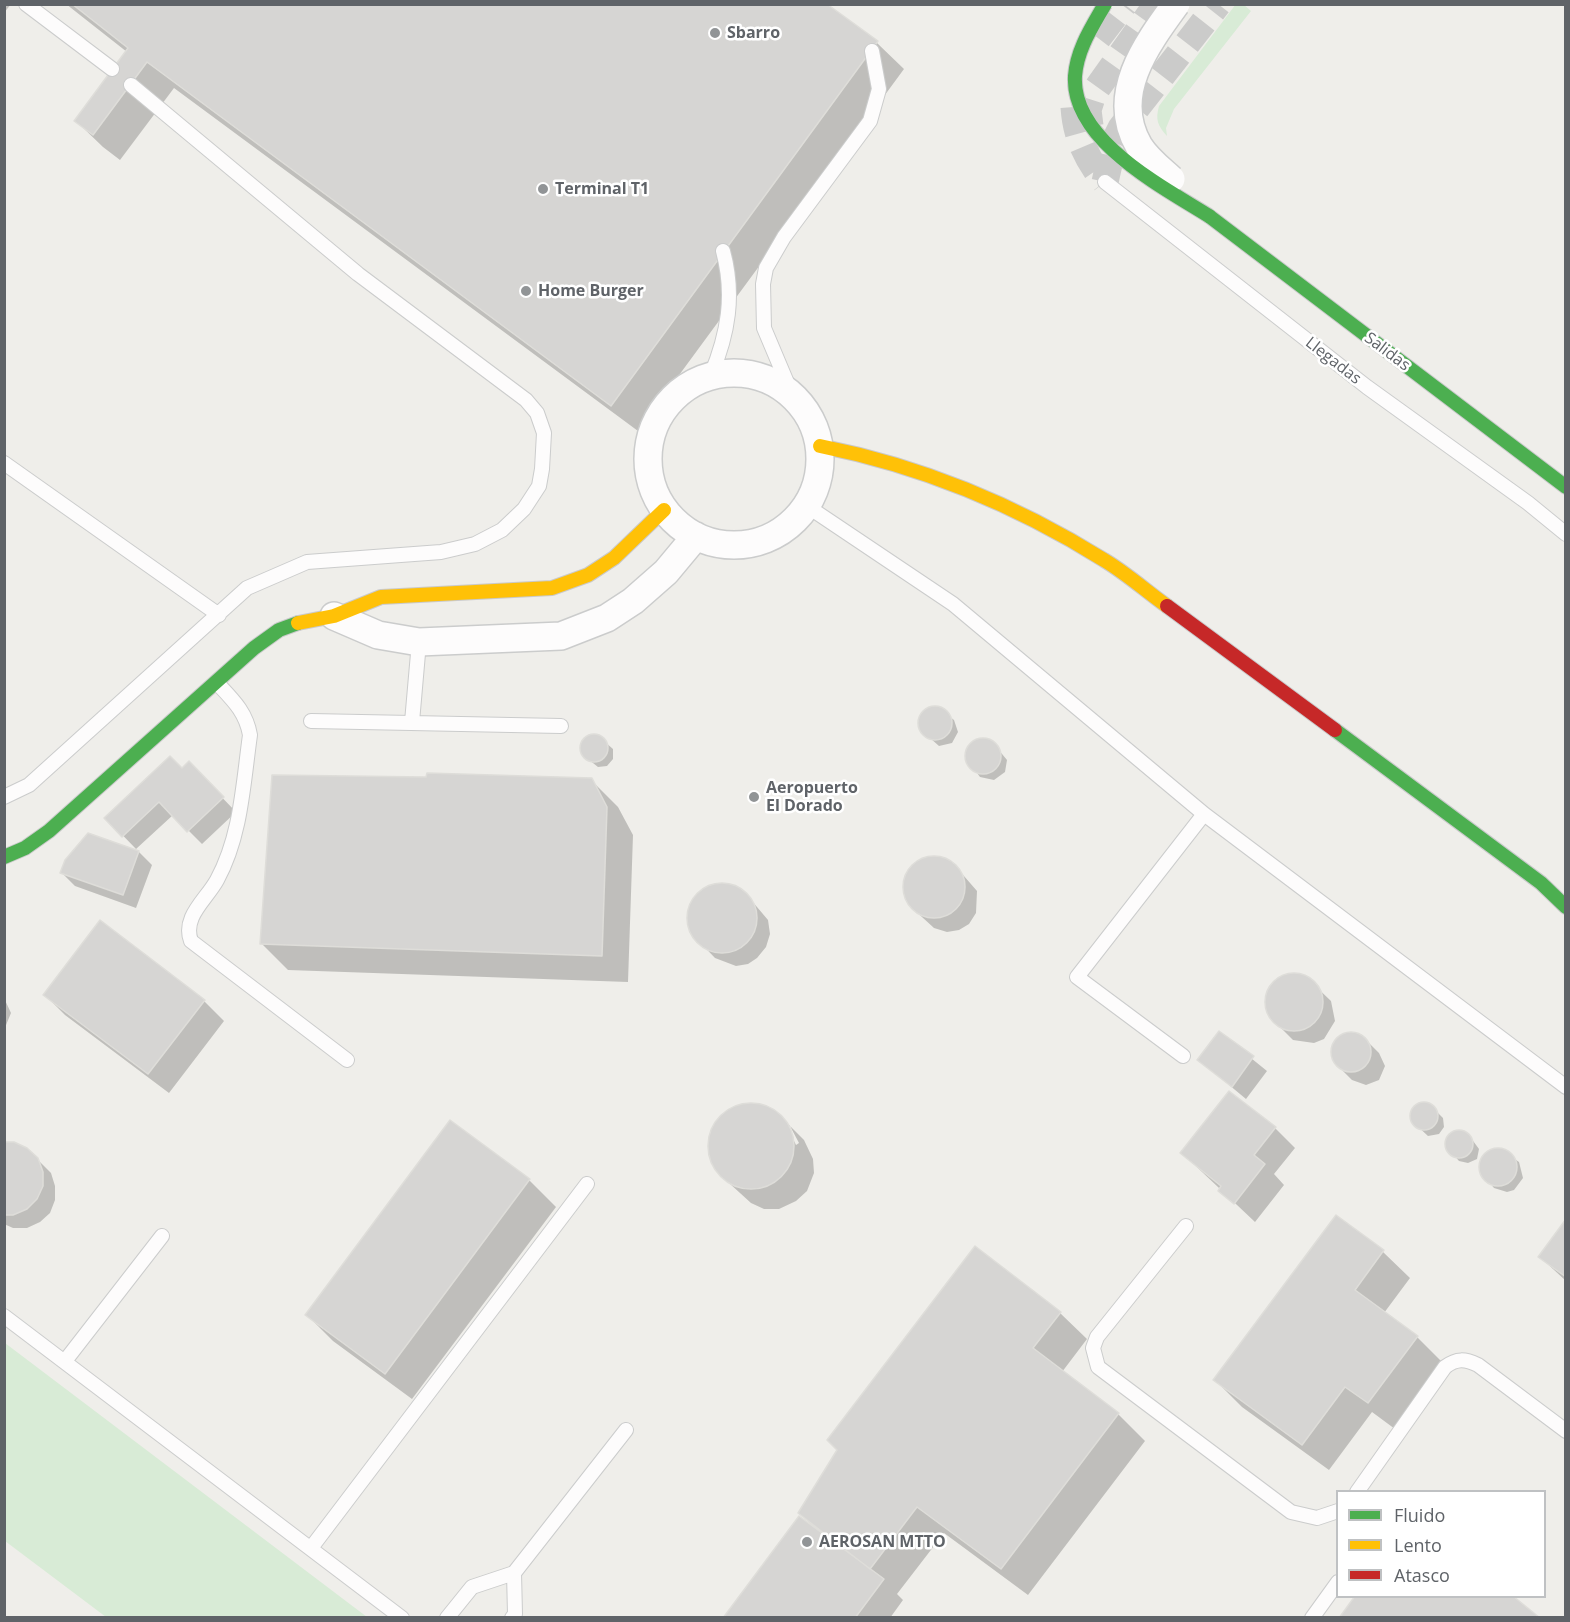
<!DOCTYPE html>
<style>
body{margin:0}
#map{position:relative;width:1570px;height:1622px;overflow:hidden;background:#efeeea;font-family:"Open Sans",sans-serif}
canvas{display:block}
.frame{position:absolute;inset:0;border:6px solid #5f6368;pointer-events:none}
.legend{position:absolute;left:1336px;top:1490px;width:210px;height:108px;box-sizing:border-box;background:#fff;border:2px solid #bfc1c3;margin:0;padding:8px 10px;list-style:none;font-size:18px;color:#5f6368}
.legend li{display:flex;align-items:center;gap:12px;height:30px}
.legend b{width:30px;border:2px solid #bfc1c3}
</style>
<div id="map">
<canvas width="1570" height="1622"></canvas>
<div class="frame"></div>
<ul class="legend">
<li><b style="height:8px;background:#4caf50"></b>Fluido</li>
<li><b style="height:8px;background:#ffc107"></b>Lento</li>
<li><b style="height:8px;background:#c62828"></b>Atasco</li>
</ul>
</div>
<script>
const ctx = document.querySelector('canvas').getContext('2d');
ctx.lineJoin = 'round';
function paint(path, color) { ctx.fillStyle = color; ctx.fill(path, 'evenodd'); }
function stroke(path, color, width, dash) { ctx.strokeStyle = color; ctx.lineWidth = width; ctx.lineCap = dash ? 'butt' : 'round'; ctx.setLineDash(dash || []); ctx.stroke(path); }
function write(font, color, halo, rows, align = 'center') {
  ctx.font = font + ' "Open Sans",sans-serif'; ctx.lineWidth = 5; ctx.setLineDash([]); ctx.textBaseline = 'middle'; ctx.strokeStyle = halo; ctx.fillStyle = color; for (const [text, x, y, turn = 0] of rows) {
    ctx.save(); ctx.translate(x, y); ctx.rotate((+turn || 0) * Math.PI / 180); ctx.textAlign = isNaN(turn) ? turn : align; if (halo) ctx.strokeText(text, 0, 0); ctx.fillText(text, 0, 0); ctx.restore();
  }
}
paint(new Path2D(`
 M1236,4L1244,5L1251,11L1174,109L1166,128L1167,136C1158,126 1155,120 1159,106Z
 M4,1343H5L367,1617H106L5,1541Z`), '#d8ebd6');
paint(new Path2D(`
 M4,4H11L4,13Z
 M66,4H826L877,43L904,69L638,431L174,88L120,160L103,147L76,121L127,52Z
 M938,708L954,720L958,732L952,743L939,746L921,730L920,718L928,709Z
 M598,736L613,749V759L607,766L598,767L583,755L582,745L588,737Z
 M981,740L993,743L1007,760L1005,772L994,780L980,777L966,758L969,746Z
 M189,763L236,812L202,844L173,815L136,849L106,818Z
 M591,780L618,807L633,835L628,982L288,970L262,944Z
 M139,852L152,865L136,908L75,886L62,873Z
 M938,858L948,861L957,868L977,891L976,913L969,924L959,930L947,932L934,928L910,906L905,896L904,884L908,873L926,859Z
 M721,885L734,887L746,894L768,920L770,934L766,947L757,958L748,964L736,966L715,958L692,934L688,921L689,907L697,895L708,888Z
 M100,922L204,1001L224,1021L169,1093L65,1015L45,995Z
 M1288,976L1308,979L1331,1001L1335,1021L1324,1039L1314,1043L1293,1040L1271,1018L1267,1008L1270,988Z
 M4,998L11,1013L4,1030Z
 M1220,1033L1267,1071L1246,1099L1199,1060Z
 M1351,1033L1365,1039L1379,1053L1385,1066L1379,1080L1366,1085L1352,1080L1338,1066L1332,1053L1338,1039Z
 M754,1104L768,1108L783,1119L804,1140L813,1159L814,1173L807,1191L796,1201L779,1209H764L751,1203L718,1173L709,1149L711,1135L716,1123L726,1113L739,1106ZM787,1126H790L799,1143L796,1145Z
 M1429,1104L1443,1118L1444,1127L1439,1134L1428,1136L1414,1123L1412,1113L1418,1105Z
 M450,1122L529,1180L556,1207L412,1399L333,1341L307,1315Z
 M1275,1128L1295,1148L1274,1174L1284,1185L1255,1222L1182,1153Z
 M1458,1131L1468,1134L1479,1149L1477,1159L1468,1163L1459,1161L1446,1146L1449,1136Z
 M4,1143L27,1149L51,1173L55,1186V1200L50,1213L40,1222L27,1228H13L4,1224Z
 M1500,1149L1519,1162L1523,1178L1514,1190L1507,1192L1494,1188L1481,1172L1480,1165L1487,1153Z
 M1336,1217L1383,1252L1410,1278L1384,1313L1417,1337L1443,1363L1395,1429L1372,1412L1329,1470L1242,1407L1215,1380Z
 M1566,1221V1281L1540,1257Z
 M975,1248L1060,1313L1087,1339L1062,1372L1118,1414L1145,1441L1028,1595L944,1533L897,1594L903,1600L890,1618H724L812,1525L800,1513Z`), '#0003');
const building = new Path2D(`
 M72,4H827L878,41L611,406L147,62L93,135L74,121L128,48Z
 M918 723a17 17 0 1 1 34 0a17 17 0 1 1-34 0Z
 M580 748a14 14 0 1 1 28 0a14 14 0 1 1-28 0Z
 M965 756a18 18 0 1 1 36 0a18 18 0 1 1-36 0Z
 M170,756L182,768L189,761L224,797L187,832L159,802L122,837L104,818Z
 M427,773L592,778L607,807L602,956L260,944L272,775L426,777Z
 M88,833L139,851L123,895L60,873L65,860Z
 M903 887a31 31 0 1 1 62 0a31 31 0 1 1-62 0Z
 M687 918a35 35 0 1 1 70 0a35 35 0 1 1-70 0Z
 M100,920L205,1000L148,1074L43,995Z
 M1265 1002a29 29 0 1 1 58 0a29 29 0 1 1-58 0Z
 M1219,1031L1254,1056L1232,1087L1197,1060Z
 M1331 1052a20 20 0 1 1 40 0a20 20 0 1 1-40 0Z
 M1229,1091L1276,1127L1254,1155L1265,1164L1234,1204L1218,1191L1221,1186L1180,1153Z
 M1410 1116a14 14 0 1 1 28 0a14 14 0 1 1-28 0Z
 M708 1146a43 43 0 1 1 86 0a43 43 0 1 1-86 0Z
 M450,1120L530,1179L385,1374L305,1315Z
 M1445 1144a14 14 0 1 1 28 0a14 14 0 1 1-28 0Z
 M4,1142H14L27,1148L38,1158L43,1172V1186L37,1199L27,1209L13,1215H4Z
 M1479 1167a19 19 0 1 1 38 0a19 19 0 1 1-38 0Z
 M1336,1215L1384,1250L1355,1290L1418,1336L1368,1403L1345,1387L1302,1445L1213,1380Z
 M1566,1219V1277L1538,1257Z
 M975,1246L1061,1312L1033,1348L1119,1413L1001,1569L917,1507L870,1569L798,1513L837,1450L827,1440Z
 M799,1516L884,1579L855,1618H723Z
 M1355,1596H1513L1540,1618H1339Z`);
paint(building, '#d6d5d3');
stroke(building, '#deddd9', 1.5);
stroke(new Path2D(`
 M1098,38L1124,4
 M1074,107C1076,137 1086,158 1105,182
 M1090,126L1088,110L1093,94L1157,4
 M1105,182L1114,142L1121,128L1218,4`), '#cbcbca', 27, [27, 14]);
const lane = new Path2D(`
 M26,4L112,69
 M1105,182L1367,387L1528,503L1566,534
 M711,375C728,334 735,295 723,251
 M791,392L764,328L763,284L766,268L784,237L870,121L879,89L872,51
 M4,463L219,615
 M807,506L953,604L1204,814L1566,1087
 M217,683C233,700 246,712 250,735C243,785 241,836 217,880C206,900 182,917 191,941L347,1060
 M311,721L561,726
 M412,722L419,642
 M4,797L29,785L247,588L307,562L441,552L475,544L502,530L524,509L539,486L542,469L544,433L537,413L526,400L358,274L131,85
 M1183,1056L1077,977L1204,814
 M1186,1226L1097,1337L1093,1348L1098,1367L1291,1512L1317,1518L1338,1511
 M4,1316L402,1618
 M65,1361L162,1236
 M1357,1492L1445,1367C1457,1358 1465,1359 1478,1365L1566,1431
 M311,1548L587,1184
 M447,1618L472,1587L514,1573L626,1430
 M512,1618L515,1614L514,1573
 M1312,1618L1338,1582`);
const street = new Path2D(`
 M648 459a86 86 0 1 1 172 0a86 86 0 1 1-172 0Z
 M334,616L378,635L419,642L561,636L607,618L633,601L666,572L696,536`);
const fast = new Path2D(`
 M1209,216L1566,487
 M1335,730L1541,883L1566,907
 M4,857L25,848L49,831L254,648L279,630L298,623`);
const slow = new Path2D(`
 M820,446C921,466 1016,505 1104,560C1126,573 1146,591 1167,606
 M298,623L334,616L381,597L552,588L588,575L614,558L664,510`);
const jam = new Path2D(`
 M1167,606L1335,730`);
stroke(lane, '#cbcccc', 16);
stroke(street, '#cbcccc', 30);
stroke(fast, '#cacacb', 16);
stroke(slow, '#cacacb', 16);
stroke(jam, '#cacacb', 16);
stroke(lane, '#fdfcfc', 14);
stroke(street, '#fdfcfc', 27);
stroke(fast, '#4caf50', 14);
stroke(slow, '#ffc107', 14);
stroke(jam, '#c62828', 14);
const streetBridge = new Path2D(`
 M1171,179C1160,169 1147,159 1139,146C1109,95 1146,45 1176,4`);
const fastBridge = new Path2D(`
 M1105,4C1092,27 1077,49 1075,76C1071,140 1163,187 1209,216`);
stroke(streetBridge, '#cbcccc', 30, []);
stroke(fastBridge, '#cacacb', 16, []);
stroke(streetBridge, '#fdfcfc', 27);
stroke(fastBridge, '#4caf50', 14);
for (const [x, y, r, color] of [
 [715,33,6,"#919496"],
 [543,189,6,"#919496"],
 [526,291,6,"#919496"],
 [754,797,6,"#919496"],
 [807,1542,6,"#919496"]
]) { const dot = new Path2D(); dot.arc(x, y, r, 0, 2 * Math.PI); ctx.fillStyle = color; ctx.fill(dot); stroke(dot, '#fff', 2); }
write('bold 16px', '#5f6368', '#fff', [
 ["Sbarro",727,33],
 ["Terminal T1",555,189],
 ["Home Burger",538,291],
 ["Aeropuerto",766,788],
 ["El Dorado",766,806],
 ["AEROSAN MTTO",819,1542]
], 'left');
write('16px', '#5f6368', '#fff', [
 ["Salidas",1387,352,37],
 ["Llegadas",1333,361,38]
]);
</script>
